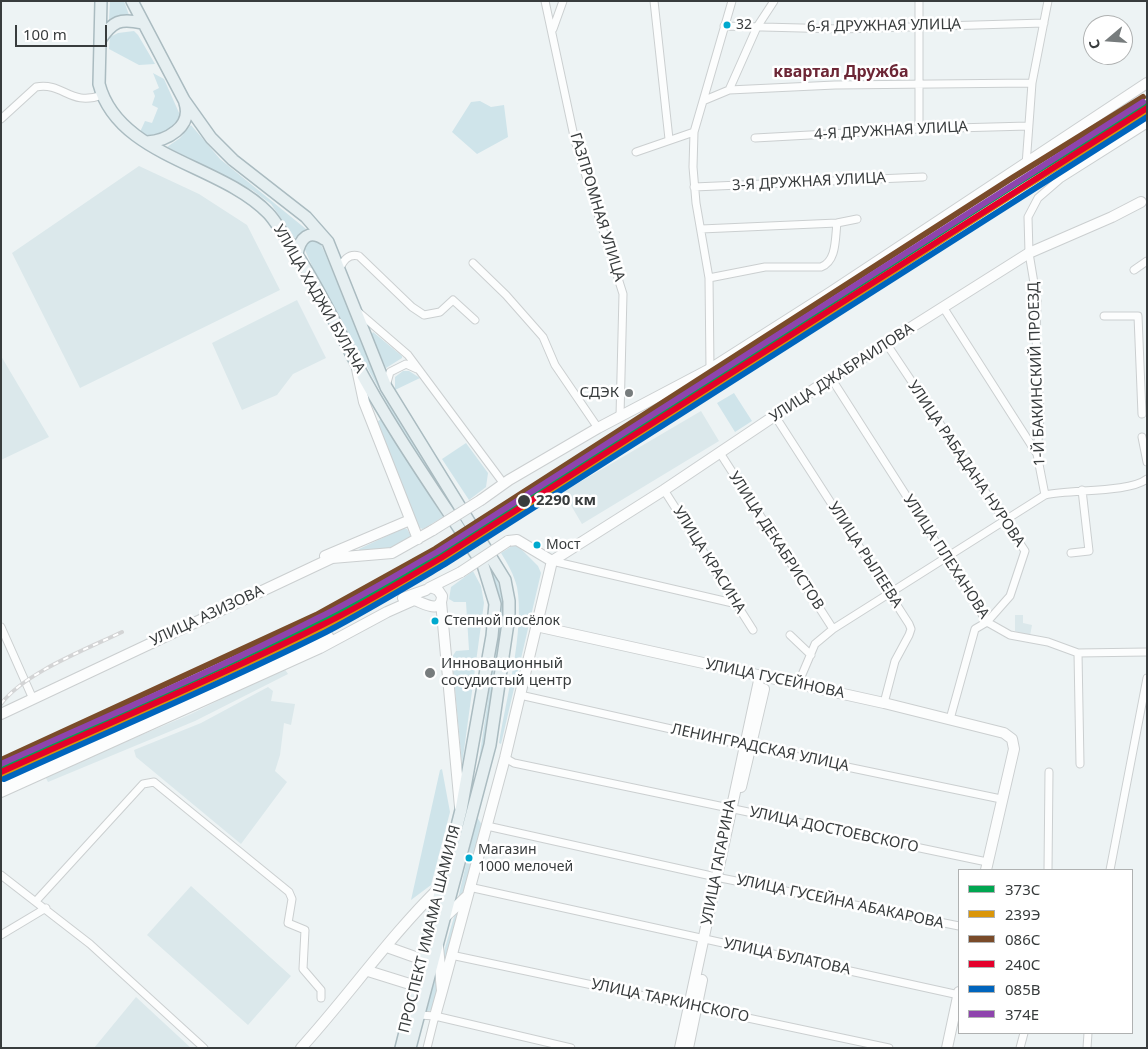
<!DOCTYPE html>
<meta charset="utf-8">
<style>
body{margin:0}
#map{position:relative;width:1148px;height:1049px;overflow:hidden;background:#edf3f4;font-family:"Noto Sans",sans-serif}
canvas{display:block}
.frame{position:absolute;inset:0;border:2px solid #383c3d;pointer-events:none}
.legend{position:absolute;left:958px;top:869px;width:175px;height:165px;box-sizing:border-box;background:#fff;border:1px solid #afb1b1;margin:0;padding:6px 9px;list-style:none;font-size:15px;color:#383c3d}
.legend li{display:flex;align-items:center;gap:10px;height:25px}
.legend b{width:25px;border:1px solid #afb1b1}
.north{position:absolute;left:1083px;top:15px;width:50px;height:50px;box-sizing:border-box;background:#fff;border:1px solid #afb1b1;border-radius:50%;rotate:252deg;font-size:14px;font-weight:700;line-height:20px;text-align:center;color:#383c3d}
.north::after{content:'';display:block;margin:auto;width:18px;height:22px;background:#777c7d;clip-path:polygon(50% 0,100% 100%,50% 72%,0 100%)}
.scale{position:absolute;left:15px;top:25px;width:92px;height:22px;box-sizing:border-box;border:2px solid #383c3d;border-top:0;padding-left:6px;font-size:15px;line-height:18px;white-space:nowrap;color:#383c3d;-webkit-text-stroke:4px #fff;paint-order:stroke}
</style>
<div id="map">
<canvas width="1148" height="1049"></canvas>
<div class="frame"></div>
<ul class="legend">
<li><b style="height:6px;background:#00a651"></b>373C</li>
<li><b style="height:6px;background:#da9609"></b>239Э</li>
<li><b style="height:6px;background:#7a4b2a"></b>086С</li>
<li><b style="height:6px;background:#e4002b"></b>240С</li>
<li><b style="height:6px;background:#0065bd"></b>085В</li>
<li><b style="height:6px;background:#8e44ad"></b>374Е</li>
</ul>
<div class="north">С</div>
<div class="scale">100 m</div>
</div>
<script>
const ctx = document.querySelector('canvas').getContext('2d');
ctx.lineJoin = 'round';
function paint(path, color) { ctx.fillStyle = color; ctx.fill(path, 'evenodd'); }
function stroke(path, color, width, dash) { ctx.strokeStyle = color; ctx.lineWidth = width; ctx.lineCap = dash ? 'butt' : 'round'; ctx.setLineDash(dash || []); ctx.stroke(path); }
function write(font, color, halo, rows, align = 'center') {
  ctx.font = font + ' "Noto Sans",sans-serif'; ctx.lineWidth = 5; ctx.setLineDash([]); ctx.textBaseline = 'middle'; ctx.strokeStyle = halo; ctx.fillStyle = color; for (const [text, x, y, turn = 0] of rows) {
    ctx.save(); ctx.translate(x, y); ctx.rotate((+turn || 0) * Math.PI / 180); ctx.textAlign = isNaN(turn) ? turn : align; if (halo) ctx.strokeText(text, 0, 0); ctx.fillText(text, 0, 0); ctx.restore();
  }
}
paint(new Path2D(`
 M139,166L199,194L247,225L280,290L80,388L12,253Z
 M297,300L326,358L293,374L277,395L242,410L212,343Z
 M1,356L49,437L1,460Z
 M701,411L719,441L582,524L563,492Z
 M1015,615H1023V623L1032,625L1030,636L1015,631Z
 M284,668L288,674L195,721L48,782L45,776L191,714Z
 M268,687L273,691L271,701L295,704L291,725L284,723L280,755L275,771L287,782L241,844L136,757L134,750L201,723Z
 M191,886L291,976L248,1025L147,935Z
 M136,997L191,1048H94Z`), '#dbe8eb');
paint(new Path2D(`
 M110,1H124L129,15L109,19Z
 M134,31L138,35L155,64L139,65L109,49L110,37L118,33Z
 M153,73L164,79L180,115C174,129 154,144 140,132L145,121L152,123L158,108L152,105L155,96L153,91L159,88Z
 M480,101L491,107L504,105L508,137L477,154L452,132L471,102Z
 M191,125L220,159L306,229L295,238L271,204L252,190L167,147L180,138Z
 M309,240L319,241L324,251L381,387L400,420L492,566C499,583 503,597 503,616L485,740L479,760L500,617C500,599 496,584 489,567L397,422L312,266L305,250V244Z
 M373,332L402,356V358L386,368L371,335Z
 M403,371H409L420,378L395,390V377Z
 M734,393L752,421L735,432L717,403Z
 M381,419L443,517L423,529L419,528L377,422Z
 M466,443L488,473L486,487L469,500L442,459Z
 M404,528L407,529L411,536C403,551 375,550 360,551L359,549Z
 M512,546H518L538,566L541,573L501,744L499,743C506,699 525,630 517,587C514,575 508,564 501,553Z
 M473,571L481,586L484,603L462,765L452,657L456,651L469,650L466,602H454L449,599L451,587Z
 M442,769L450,812L431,885L411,900L440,770Z
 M477,817L482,825L463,897L457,903Z
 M460,905L442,972L440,965L456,910Z
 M435,975L437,991L434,1008L426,1013L424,1012Z`), '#cfe4ea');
const street = new Path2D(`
 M545,1L575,141L623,294L620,416
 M654,1L669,139
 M724,26L840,29L1044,23
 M553,29L563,1
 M729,90L835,85L1032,83
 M705,100L729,90L757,27L774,1
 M1,119L36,87C64,82 70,107 102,95
 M919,129V1
 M755,138L919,129L1028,126
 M636,152L694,132
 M1026,165L1032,83L1048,1
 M694,187L923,177
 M701,229L837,223L857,219
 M473,263L506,295L543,337L555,365L598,428
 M339,270C343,261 348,253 359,256L412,307L424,315L440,312L453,300L475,320
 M1134,270L1147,261
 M709,278L765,267H821C837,261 835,238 837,223
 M943,307L1037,454
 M357,311L408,355L504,484
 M1104,316H1138L1142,414
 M886,343L1025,551L1010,596L987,622L975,629L950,719
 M710,369L709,278L696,203L693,167L694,132L732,1
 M831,378L987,622L1010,635L1048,642L1078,653L1147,652
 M386,386L390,372L406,364L417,369
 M775,416L909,624L911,629L909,635L895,661L884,703
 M1142,437L1147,462
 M720,453L833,629
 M664,490L753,630
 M1045,495L1037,454L1040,416L1036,337L1037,301L1029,253L1028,217L1038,198L1060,179L1147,124
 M1071,553L1089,551L1082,490
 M552,561L737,604
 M1,627L33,699
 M790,635L811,655
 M1078,653L1080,764
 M798,684L815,644L833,629L1045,495C1071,489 1129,493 1147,479
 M520,695L751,747L1001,799
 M505,758L514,763L987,862
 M487,826L716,877L959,926
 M1048,870L1049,772
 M1110,870L1147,678
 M1,875L90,944L204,1048
 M469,887L959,995
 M36,901L143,784L154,782L289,892L292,899L288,923L305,930L303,969L321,990V998
 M1,935L46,908
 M451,955L889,1048
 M419,1015L435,1016L571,1048
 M427,1048L435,1016
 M1020,1048L1024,1033
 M1087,1048L1088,1033`);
const secondary = new Path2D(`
 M357,369L364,402L418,539
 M481,500L509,480L598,428L710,369L831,292L1147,83
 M508,541L517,540L552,561
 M325,556L410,520
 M552,561L664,490L831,378L1029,253L1112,217L1141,202
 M429,588L461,572
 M403,598L426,590
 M441,602L460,807
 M536,626L884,703L1004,733L1012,739L1014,749L986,870
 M1,714L332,558L392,553L433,530
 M1,784L328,636
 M741,787L764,689
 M1,792L320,648L387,612L414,600C424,603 441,615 442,596L438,590L433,588
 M446,916L466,897
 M387,947L429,962
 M368,971L416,986
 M442,991L505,758L552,561
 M435,1016L442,991L438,946
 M301,1048C349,995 390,936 440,887
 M680,1048L760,676
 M688,1048L702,980
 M947,1048L959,992`);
const primary = new Path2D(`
 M101,1L99,84C118,157 221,164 268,213C275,220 280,230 286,238C313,277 334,321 356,363C393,433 440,498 483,565L495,604L492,636L461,810L401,1048
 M132,1L184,100L211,138L233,160L306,217L328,242L386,387L505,580L509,601V616L490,745L410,1048
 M100,40C113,21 120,18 142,23
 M147,142C166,141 193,127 185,103
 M297,254C300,238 309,229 324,239`);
stroke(street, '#cbcfd0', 9);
stroke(secondary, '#cbcfd0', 12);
stroke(primary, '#aabbc0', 14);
stroke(street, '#fcfdfd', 7);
stroke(secondary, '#fcfdfd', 10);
stroke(primary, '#e6eff1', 11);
const rail = new Path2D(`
 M1,704C24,673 87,649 122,632`);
stroke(rail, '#d3d4d5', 4);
stroke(rail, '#fff', 2, [5.5]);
const secondaryBridge = new Path2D(`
 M433,530L481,500
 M461,572L508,541`);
stroke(secondaryBridge, '#cbcfd0', 12, []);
stroke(secondaryBridge, '#fcfdfd', 10);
stroke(new Path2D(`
 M1,768L319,622L439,555L1016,184L1147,103`), '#00a651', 6);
stroke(new Path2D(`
 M4,775L322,629L443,562L1020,190L1147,112`), '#da9609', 6);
stroke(new Path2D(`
 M1,760L316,615L435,549L1012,178L1143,97`), '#7a4b2a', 6);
stroke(new Path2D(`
 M1,772C108,723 217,678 322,625C363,605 402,581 441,558L1147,108`), '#e4002b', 6);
stroke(new Path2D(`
 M4,779C111,730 220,685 326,632C366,611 406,587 445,564L1147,117`), '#0065bd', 6);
stroke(new Path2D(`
 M1,764C107,716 214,671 318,618C359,598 398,574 437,552L1143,102`), '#8e44ad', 6);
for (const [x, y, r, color] of [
 [727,25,4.5,"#00a9ce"],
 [629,393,5,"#777c7d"],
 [524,501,7,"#383c3d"],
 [537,545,4.5,"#00a9ce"],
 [435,621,4.5,"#00a9ce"],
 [430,673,6,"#777c7d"],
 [469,858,4.5,"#00a9ce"]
]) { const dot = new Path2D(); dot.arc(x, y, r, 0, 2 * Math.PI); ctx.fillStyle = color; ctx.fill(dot); stroke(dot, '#fff', 2); }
write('14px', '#383c3d', '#fff', [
 ["32",736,25],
 ["Мост",546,545],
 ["Степной посёлок",444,621],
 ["Магазин",478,850],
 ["1000 мелочей",478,867]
], 'left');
write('15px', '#383c3d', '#fff', [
 ["6-Я ДРУЖНАЯ УЛИЦА",884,26,-1],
 ["4-Я ДРУЖНАЯ УЛИЦА",891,131,-3],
 ["3-Я ДРУЖНАЯ УЛИЦА",809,182,-3],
 ["ГАЗПРОМНАЯ УЛИЦА",597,207,73],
 ["УЛИЦА ХАДЖИ БУЛАЧА",319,299,60],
 ["УЛИЦА ДЖАБРАИЛОВА",842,373,-33],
 ["1-Й БАКИНСКИЙ ПРОЕЗД",1037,374,-92],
 ["УЛИЦА РАБАДАНА НУРОВА",966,464,56],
 ["УЛИЦА ДЕКАБРИСТОВ",776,541,57],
 ["УЛИЦА РЫЛЕЕВА",865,555,57],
 ["УЛИЦА ПЛЕХАНОВА",946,557,57],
 ["УЛИЦА КРАСИНА",709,560,58],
 ["УЛИЦА АЗИЗОВА",207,616,-25],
 ["УЛИЦА ГУСЕЙНОВА",775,679,12],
 ["ЛЕНИНГРАДСКАЯ УЛИЦА",760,748,12],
 ["УЛИЦА ДОСТОЕВСКОГО",834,830,12],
 ["УЛИЦА ГАГАРИНА",719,862,-79],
 ["УЛИЦА ГУСЕЙНА АБАКАРОВА",840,902,12],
 ["ПРОСПЕКТ ИМАМА ШАМИЛЯ",430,929,-76],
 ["УЛИЦА БУЛАТОВА",787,957,12],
 ["УЛИЦА ТАРКИНСКОГО",670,1001,12]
]);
write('15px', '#383c3d', '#fff', [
 ["СДЭК",619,393],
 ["Инновационный",441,664,"left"],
 ["сосудистый центр",441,681,"left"]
], 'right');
write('bold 15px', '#383c3d', '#fff', [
 ["2290 км",536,501]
], 'left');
write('bold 16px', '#6c2635', '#fff', [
 ["квартал Дружба",841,72]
]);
</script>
